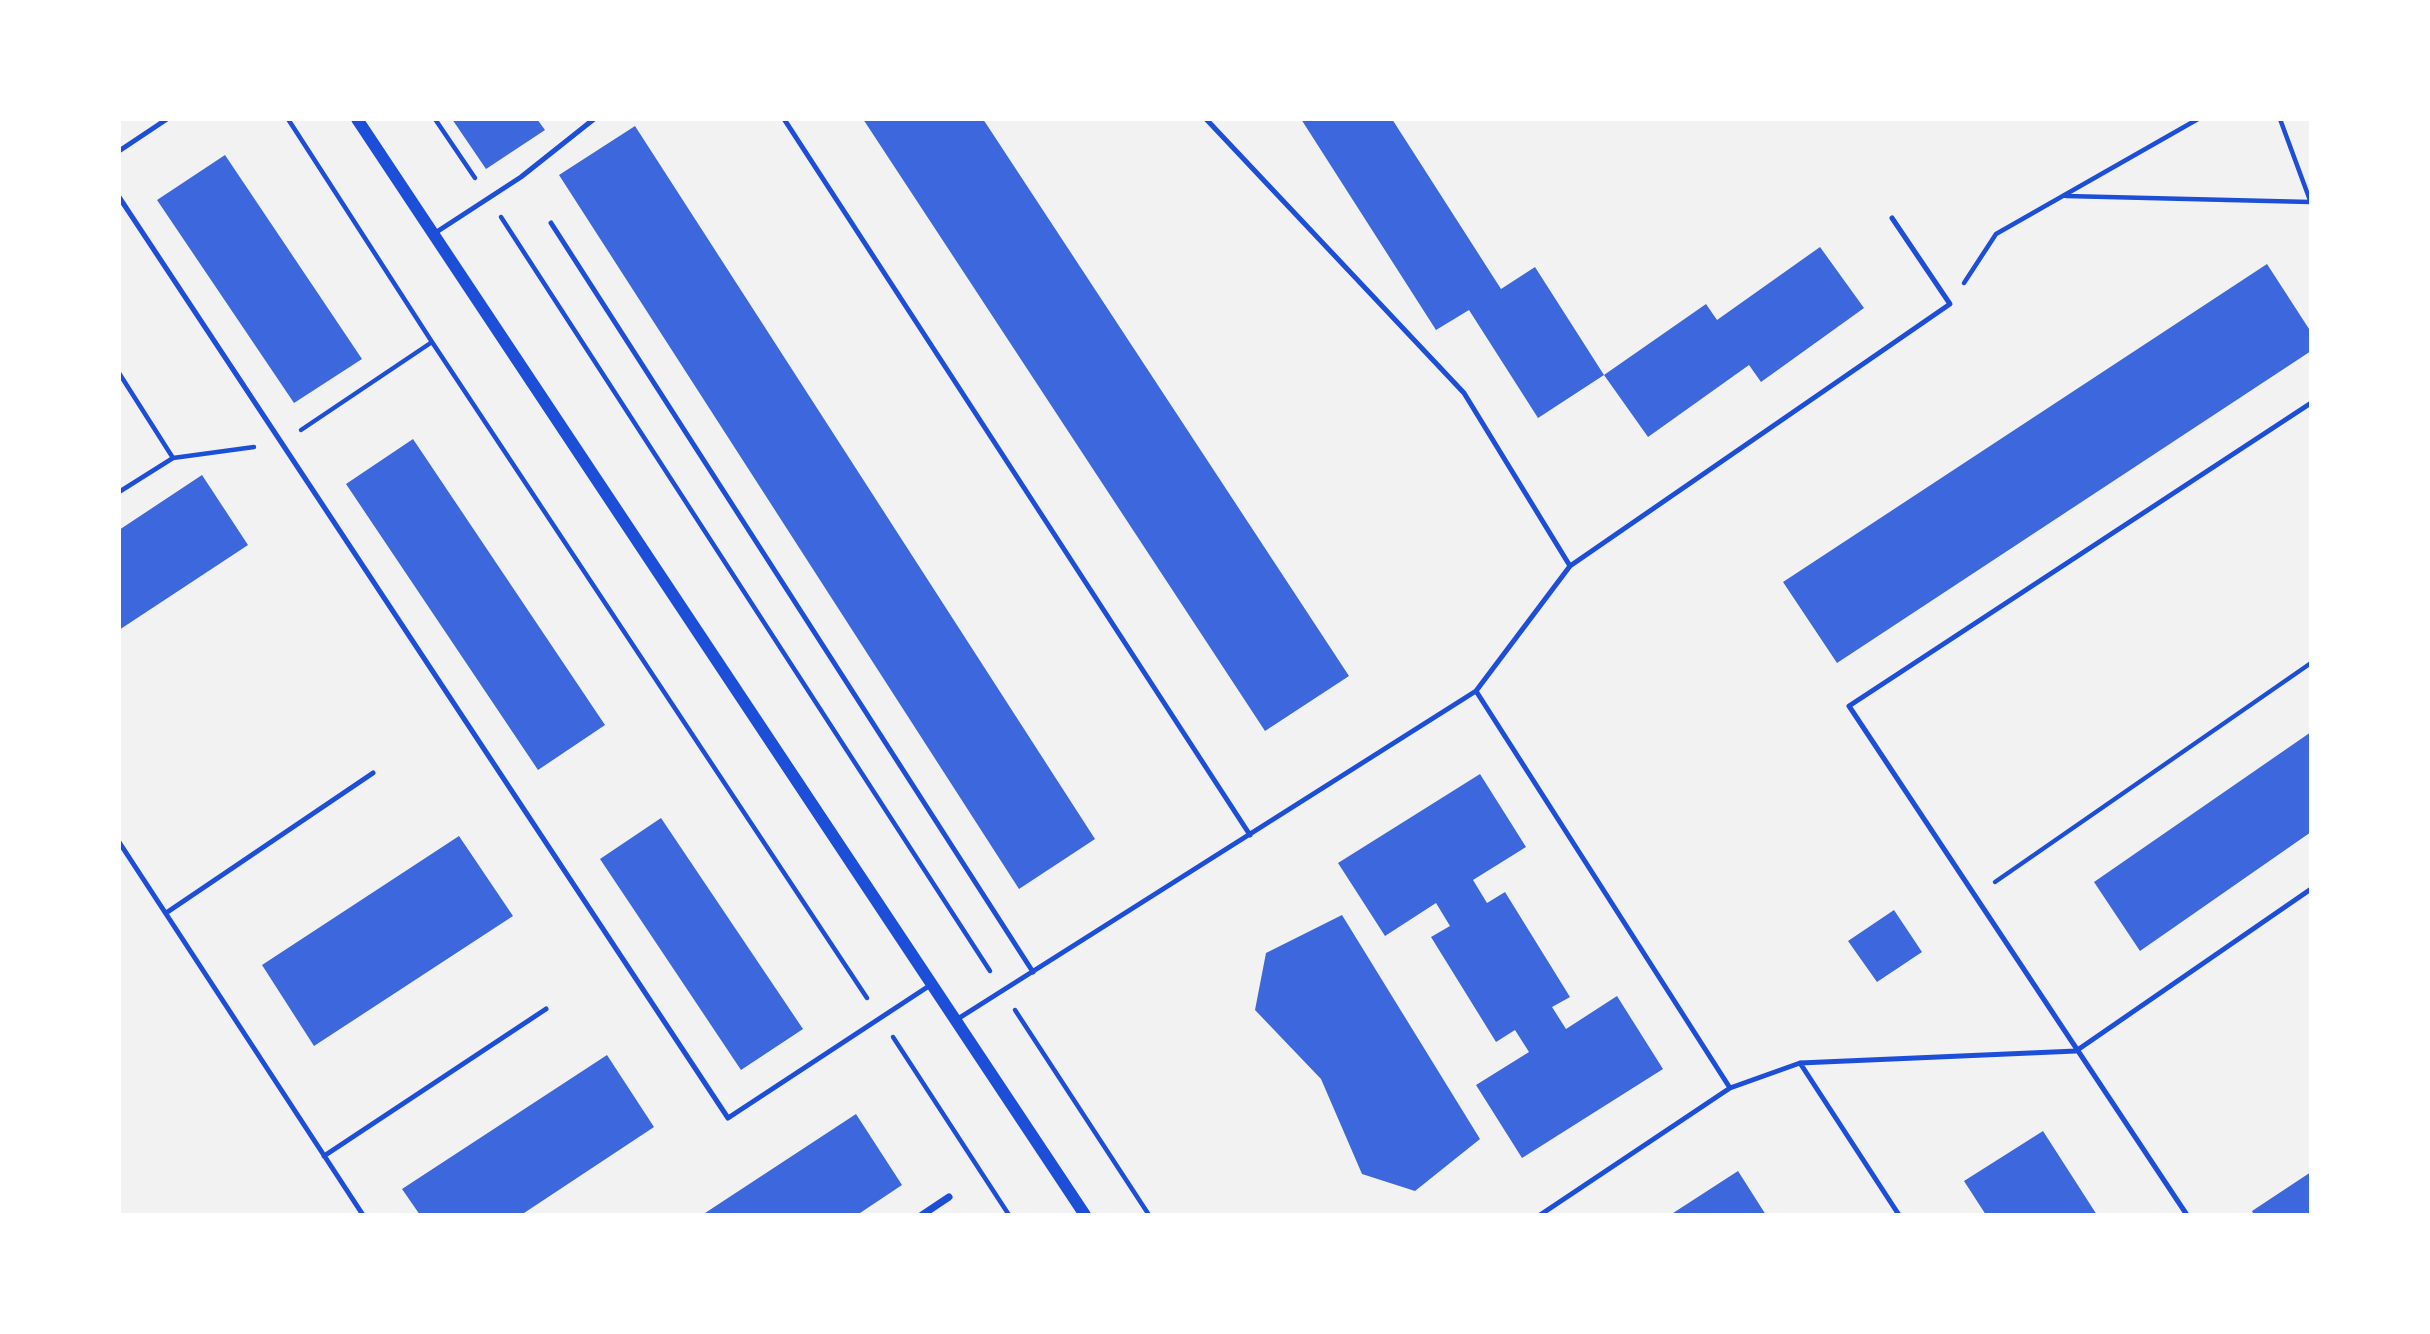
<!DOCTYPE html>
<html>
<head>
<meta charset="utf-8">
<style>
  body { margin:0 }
  #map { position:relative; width:2430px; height:1334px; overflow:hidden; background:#f2f2f2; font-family:"Source Sans 3",sans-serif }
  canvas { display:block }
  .frame { position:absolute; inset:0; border:121px solid #fff; pointer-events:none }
</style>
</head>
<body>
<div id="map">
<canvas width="2430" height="1334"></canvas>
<div class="frame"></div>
</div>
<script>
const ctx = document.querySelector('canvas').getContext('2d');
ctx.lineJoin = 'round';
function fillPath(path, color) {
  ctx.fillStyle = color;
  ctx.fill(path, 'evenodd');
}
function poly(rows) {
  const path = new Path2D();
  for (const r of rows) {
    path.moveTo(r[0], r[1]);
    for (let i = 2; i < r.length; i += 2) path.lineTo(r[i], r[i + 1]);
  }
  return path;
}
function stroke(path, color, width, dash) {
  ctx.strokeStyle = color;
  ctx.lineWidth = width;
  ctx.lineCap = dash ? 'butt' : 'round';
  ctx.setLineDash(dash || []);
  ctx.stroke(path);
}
fillPath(poly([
  [452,119,537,119,545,130,486,169],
  [863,119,983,119,1349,676,1265,731],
  [1301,119,1392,119,1501,289,1535,267,1604,375,1538,418,1469,310,1436,330],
  [635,126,1095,839,1019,889,559,175],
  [225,155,362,359,294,403,157,200],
  [1820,247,1864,308,1761,382,1749,365,1648,437,1604,375,1706,304,1717,320],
  [2267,264,2311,332,2311,351,1837,663,1783,582],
  [413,439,605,725,538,770,346,484],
  [202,475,248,545,119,630,119,530],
  [2311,732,2311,832,2140,951,2094,882],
  [1480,774,1526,847,1473,880,1487,903,1505,892,1570,997,1552,1007,1566,1029,1617,996,1663,1069,1522,1158,1476,1085,1529,1052,1515,1030,1496,1042,1431,937,1450,926,1436,903,1385,936,1338,863],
  [661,818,803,1029,741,1070,600,859],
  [459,836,513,916,314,1046,262,965],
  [1894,910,1922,952,1877,982,1848,941],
  [1342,915,1480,1139,1415,1191,1362,1174,1321,1079,1255,1010,1266,953],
  [607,1055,654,1127,521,1215,420,1215,402,1189],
  [856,1114,902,1185,857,1215,702,1215],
  [2043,1131,2097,1215,1986,1215,1964,1181],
  [1738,1171,1766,1215,1670,1215],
  [2311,1172,2311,1215,2254,1215,2252,1211]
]), '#3d67dc');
stroke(poly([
  [288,119,432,342,867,998],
  [435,119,475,178],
  [2280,119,2311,203],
  [2066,196,2310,202],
  [501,217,990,971],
  [1964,283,1996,234,2198,119],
  [119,373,173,458],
  [301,430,432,342],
  [119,492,173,458,254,447],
  [1995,882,2311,663],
  [1015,1010,1149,1215],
  [893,1037,1009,1215]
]), '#1d4ed8', 4.5);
stroke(poly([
  [784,119,1250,835],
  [1206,119,1464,393,1570,566],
  [119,151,167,119],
  [119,197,728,1118,932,984],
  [551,223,1033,972],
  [435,233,521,177,594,119],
  [1476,691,1730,1088],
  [119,842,363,1215],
  [166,913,373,773],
  [956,1020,1476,691,1570,566,1950,304,1892,218],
  [1800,1063,1899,1215],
  [324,1156,546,1009],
  [1540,1215,1730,1088,1800,1063,2076,1051,2311,889],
  [2187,1215,1849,706,2311,403]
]), '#1d4ed8', 5);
stroke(poly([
  [922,1215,949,1197]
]), '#1d4ed8', 7);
stroke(poly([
  [357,119,1085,1215]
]), '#1d4ed8', 12);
</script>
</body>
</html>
